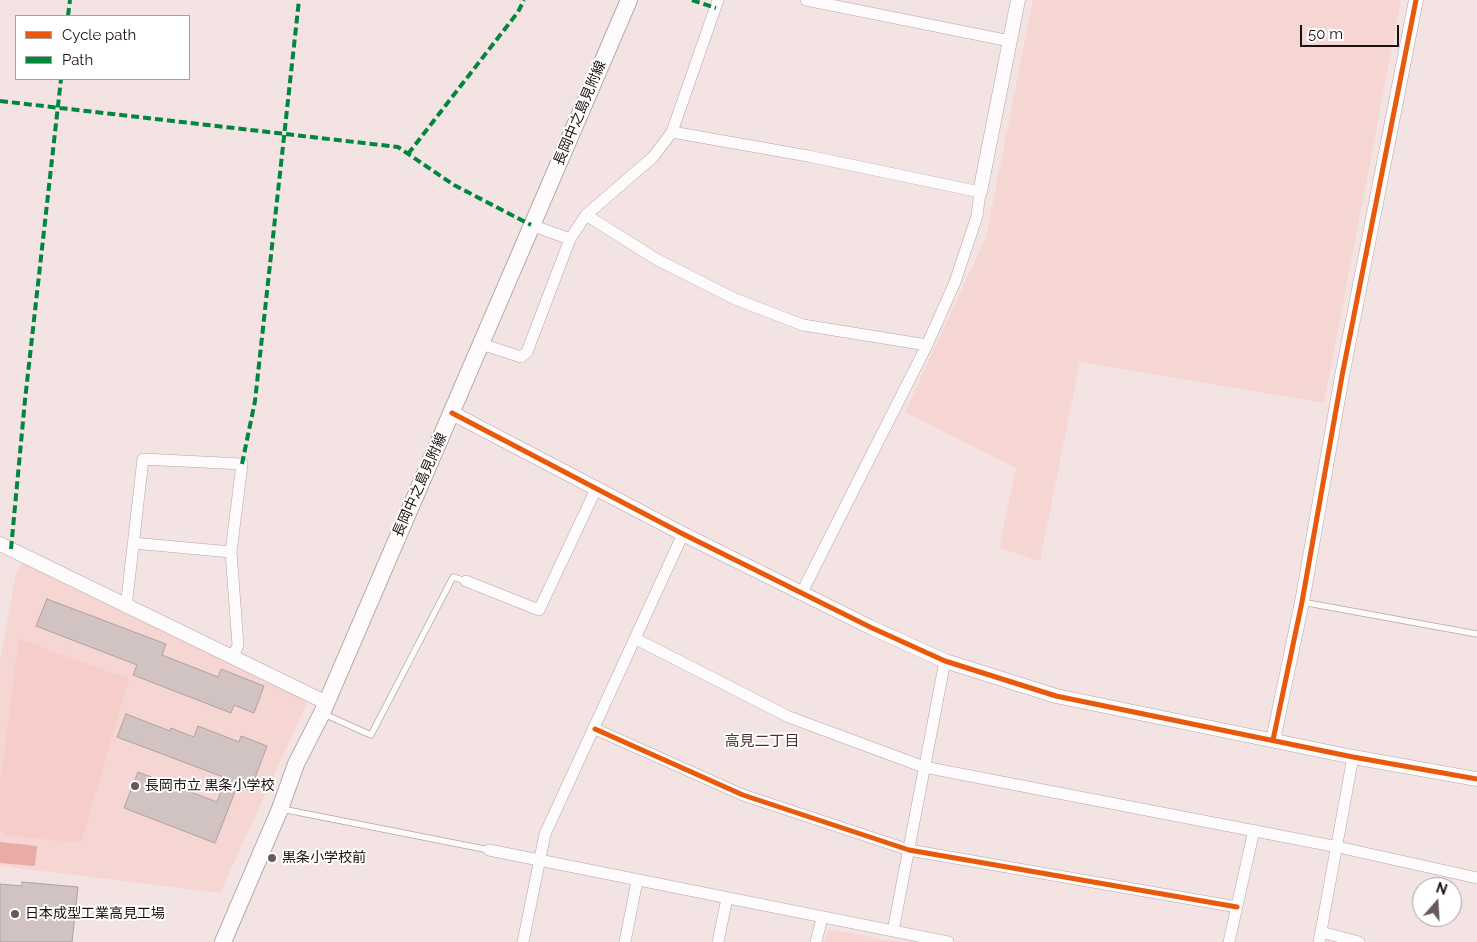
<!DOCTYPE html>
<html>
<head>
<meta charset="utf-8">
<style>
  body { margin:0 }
  #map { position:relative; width:1477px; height:942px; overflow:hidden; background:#f3e3e2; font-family:Raleway,sans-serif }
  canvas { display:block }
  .legend { position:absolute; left:15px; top:15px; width:175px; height:65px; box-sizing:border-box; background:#fff; border:1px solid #a5a09f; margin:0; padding:6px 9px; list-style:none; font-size:15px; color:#1d110f }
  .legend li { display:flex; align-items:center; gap:10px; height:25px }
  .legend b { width:25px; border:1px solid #a5a09f }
  .north { position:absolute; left:1412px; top:877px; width:50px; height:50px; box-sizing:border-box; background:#fff; border:1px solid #a5a09f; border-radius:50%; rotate:19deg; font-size:14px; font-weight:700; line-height:20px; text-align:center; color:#1d110f }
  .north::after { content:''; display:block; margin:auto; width:18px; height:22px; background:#685a59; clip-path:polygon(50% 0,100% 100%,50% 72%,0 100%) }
  .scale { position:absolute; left:1300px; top:25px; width:99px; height:22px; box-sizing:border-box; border:2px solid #1d110f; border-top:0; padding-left:6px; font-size:15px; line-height:18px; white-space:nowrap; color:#1d110f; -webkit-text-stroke:4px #fff; paint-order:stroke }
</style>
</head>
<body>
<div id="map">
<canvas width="1477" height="942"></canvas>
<ul class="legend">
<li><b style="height:6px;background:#e8590c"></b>Cycle path</li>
<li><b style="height:6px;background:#00873e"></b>Path</li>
</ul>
<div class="north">N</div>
<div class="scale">50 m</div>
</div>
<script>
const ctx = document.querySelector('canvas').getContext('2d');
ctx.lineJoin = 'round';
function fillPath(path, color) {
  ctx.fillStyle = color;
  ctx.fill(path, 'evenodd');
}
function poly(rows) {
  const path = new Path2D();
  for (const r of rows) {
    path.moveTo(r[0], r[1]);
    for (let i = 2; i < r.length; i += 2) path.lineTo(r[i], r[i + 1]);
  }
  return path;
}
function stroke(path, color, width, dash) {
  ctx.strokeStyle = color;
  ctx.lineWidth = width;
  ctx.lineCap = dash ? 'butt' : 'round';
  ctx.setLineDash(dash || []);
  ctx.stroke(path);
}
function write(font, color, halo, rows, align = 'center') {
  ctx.font = font + ' Raleway,"Noto Sans JP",sans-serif';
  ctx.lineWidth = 4;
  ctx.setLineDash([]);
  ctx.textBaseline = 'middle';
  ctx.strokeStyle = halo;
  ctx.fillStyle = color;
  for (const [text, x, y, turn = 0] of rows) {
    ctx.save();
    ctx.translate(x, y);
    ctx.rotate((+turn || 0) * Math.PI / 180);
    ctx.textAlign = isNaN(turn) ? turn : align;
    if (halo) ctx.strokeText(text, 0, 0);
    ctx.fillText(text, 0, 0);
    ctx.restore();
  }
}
fillPath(poly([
  [1033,0,1401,0,1324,403,1080,362,1040,561,999,548,1016,468,905,412,986,237],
  [23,562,304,698,306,705,220,893,0,866,0,661,16,573],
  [828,929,897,942,825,942]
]), '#f6d6d3');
fillPath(poly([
  [19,639,129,679,81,843,4,835,0,830,0,784]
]), '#f6cdc9');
fillPath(poly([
  [0,842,37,846,35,866,0,863]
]), '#e8aba5');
const building = poly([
  [47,599,166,644,162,655,218,677,221,669,264,686,254,713,234,705,231,713,133,675,137,665,36,626,47,599],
  [126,714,170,731,171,728,194,737,198,726,239,742,241,736,267,746,250,791,238,786,236,789,215,843,124,808,138,772,217,802,226,778,117,737,126,714],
  [22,882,78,887,72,942,0,942,0,884,22,886,22,882]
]);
fillPath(building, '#d0c3c1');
stroke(building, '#aea1a0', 1);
const service = poly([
  [1302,602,1477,634],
  [324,714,371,735,453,577,466,581],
  [282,809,489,850]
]);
const minor = poly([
  [806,0,1010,41],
  [672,132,808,156,980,192,977,216,955,282,927,345,802,592],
  [586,215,656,259,735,299,803,325,927,345],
  [531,225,570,239],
  [481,344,521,357,527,352,570,239,586,215,653,157,672,132,718,0],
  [133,543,231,552],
  [466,581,539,610,597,487],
  [126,607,143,459,242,464,231,552,238,645,233,657],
  [636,639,789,717,924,767,1338,847,1477,878],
  [595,729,743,795,909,850,1237,907],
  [489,850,948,942],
  [893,931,945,661],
  [1321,932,1359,942],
  [523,942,545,834,683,534],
  [625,942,637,881],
  [718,942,727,898],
  [816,942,822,918],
  [1229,942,1254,830],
  [1319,942,1353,757]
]);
const tertiary = poly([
  [980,192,1018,0],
  [452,413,683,534,870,627,945,661,1056,696,1353,757,1477,779],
  [0,544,325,702],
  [1273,740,1302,602,1342,376,1416,0]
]);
const secondary = poly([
  [223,942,280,809,296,764,322,713,629,0]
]);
stroke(service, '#b4a6a6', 7);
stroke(minor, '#b4a6a6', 12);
stroke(tertiary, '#b4a6a6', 15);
stroke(secondary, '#b4a6a6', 18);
stroke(service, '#fdfbfb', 5.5);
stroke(minor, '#fdfbfb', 11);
stroke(tertiary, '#fdfbfb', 14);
stroke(secondary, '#fdfbfb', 16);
stroke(poly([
  [692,0,716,8],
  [68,16,70,0],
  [0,101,398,147,454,185,531,225],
  [408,154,518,12,524,0],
  [242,464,255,401,299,0],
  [11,549,25,400,61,79]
]), '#00873e', 4, [8, 4]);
stroke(poly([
  [452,413,683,534,870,627,945,661,1056,696,1353,757,1477,779],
  [595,729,743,795,909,850,1237,907],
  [1273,740,1302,602,1342,376,1416,0]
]), '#e8590c', 5);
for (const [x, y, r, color] of [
  [135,786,5,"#685a59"],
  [272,858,5,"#685a59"],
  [15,914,5,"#685a59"]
]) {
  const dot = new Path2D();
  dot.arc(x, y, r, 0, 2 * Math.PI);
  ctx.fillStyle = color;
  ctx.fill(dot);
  stroke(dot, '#fff', 2);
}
write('14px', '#1d110f', '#fff', [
  ["長岡中之島見附線",580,113,-67],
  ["長岡中之島見附線",420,485,-66]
]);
write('14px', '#1d110f', '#fff', [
  ["長岡市立 黒条小学校",145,786],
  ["黒条小学校前",282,858],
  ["日本成型工業高見工場",25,914]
], 'left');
write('15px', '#4f3330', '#fff', [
  ["高見二丁目",762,741]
]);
</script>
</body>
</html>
